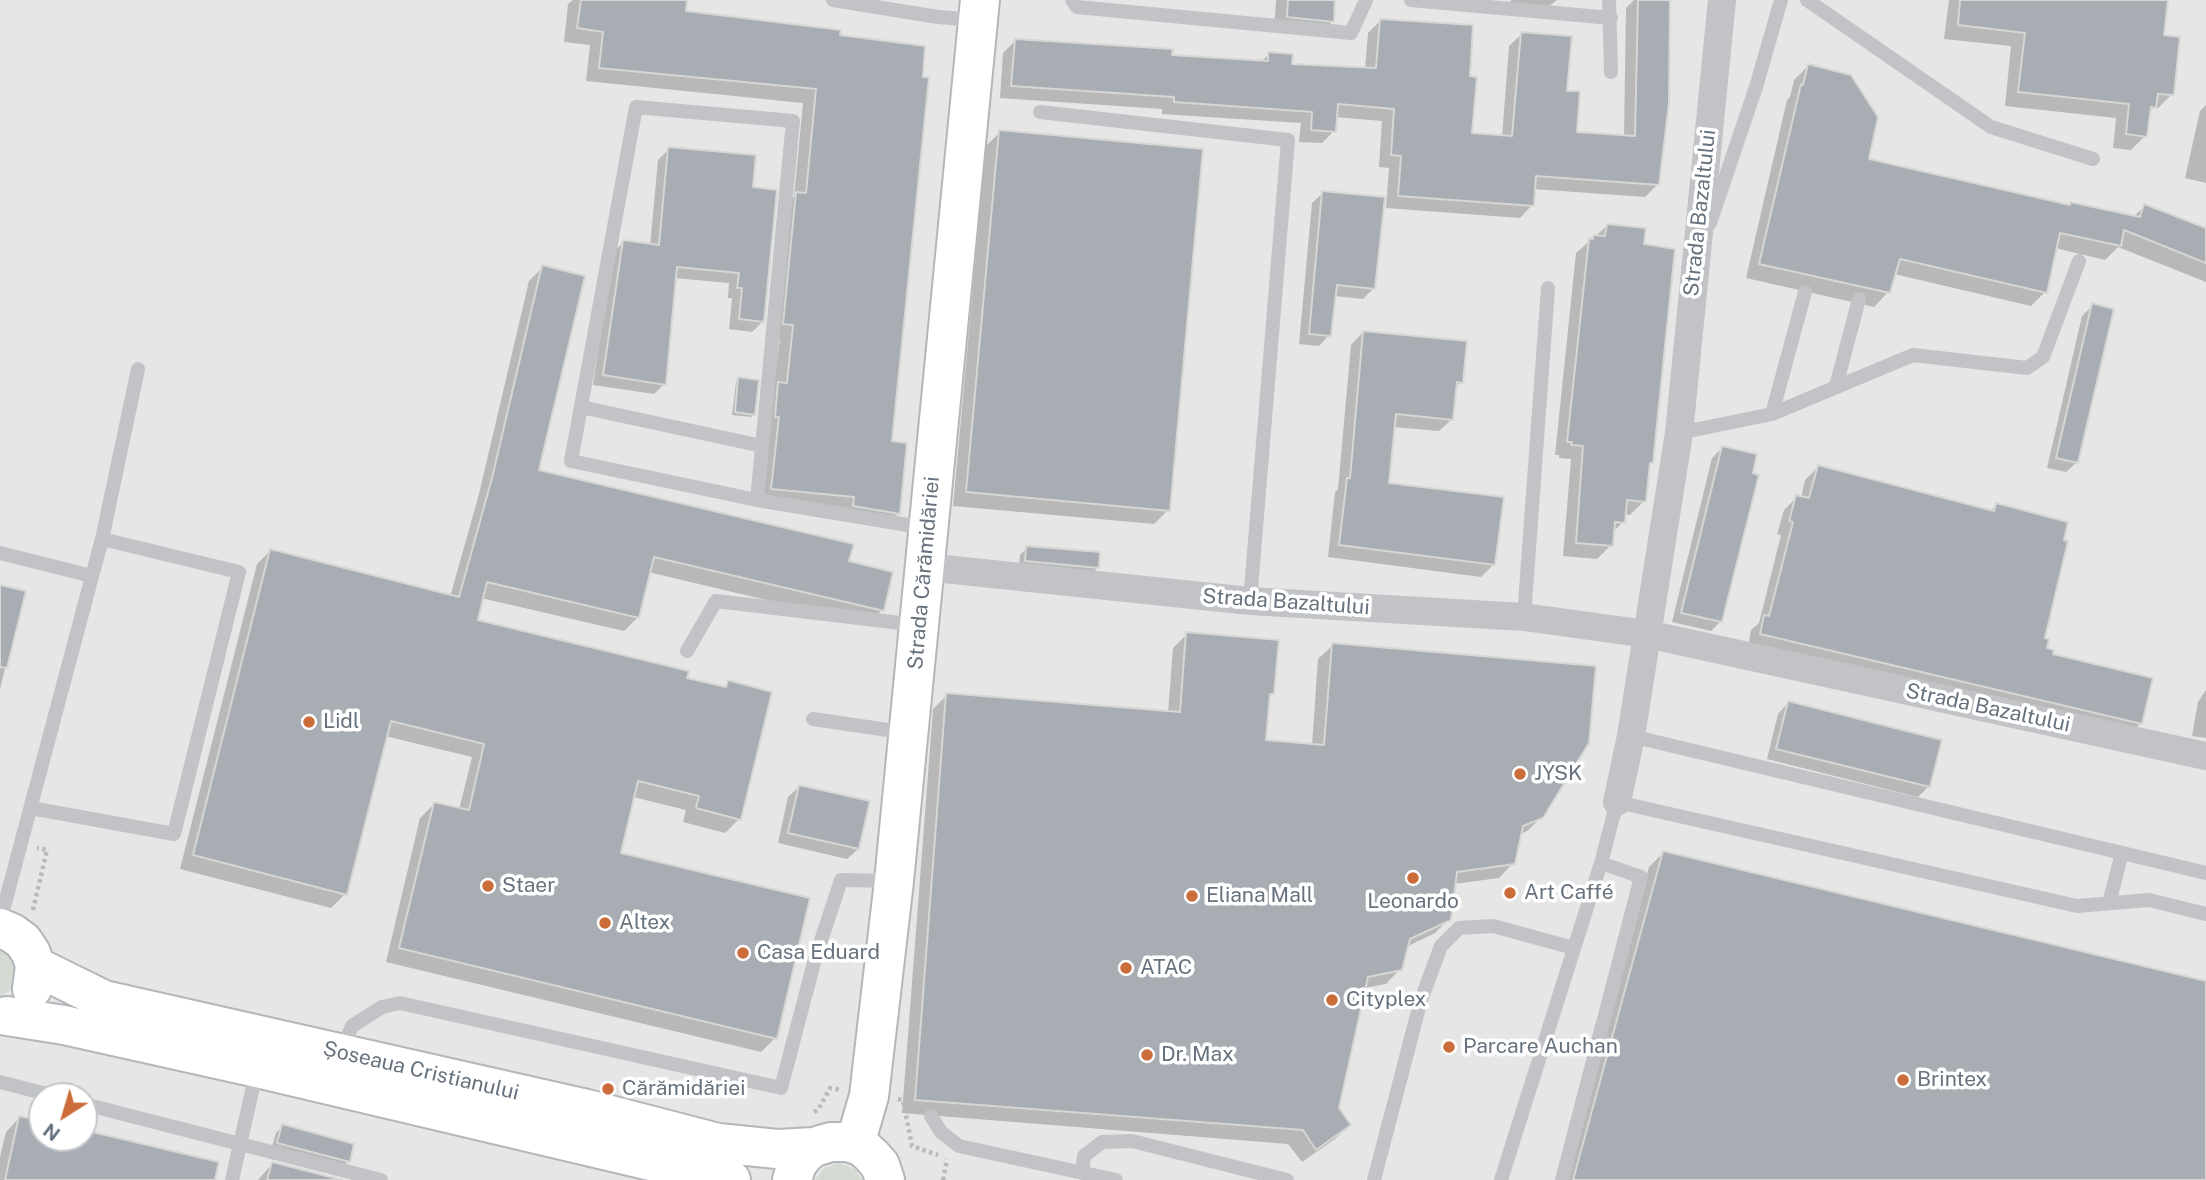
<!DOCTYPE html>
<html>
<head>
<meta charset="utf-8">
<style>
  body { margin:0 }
  #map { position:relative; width:2206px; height:1180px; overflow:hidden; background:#f4f5f2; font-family:"Public Sans",sans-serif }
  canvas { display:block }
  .north { position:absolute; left:28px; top:1082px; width:70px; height:70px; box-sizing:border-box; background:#fff; border:2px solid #c2c7cc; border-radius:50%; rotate:217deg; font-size:19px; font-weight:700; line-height:28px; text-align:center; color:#67727f }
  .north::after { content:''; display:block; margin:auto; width:24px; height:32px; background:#cc6c3a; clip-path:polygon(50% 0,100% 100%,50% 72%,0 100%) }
</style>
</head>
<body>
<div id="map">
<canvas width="2206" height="1180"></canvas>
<div class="north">N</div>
</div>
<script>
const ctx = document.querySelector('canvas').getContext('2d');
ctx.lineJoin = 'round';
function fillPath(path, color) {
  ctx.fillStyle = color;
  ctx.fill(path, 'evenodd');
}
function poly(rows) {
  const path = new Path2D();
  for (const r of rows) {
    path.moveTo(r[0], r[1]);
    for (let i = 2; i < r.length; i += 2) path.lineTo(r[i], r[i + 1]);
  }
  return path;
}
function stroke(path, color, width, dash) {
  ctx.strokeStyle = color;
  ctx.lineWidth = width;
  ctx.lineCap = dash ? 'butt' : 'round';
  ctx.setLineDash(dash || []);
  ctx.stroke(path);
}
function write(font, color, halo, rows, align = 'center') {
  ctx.font = font + ' "Public Sans",sans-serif';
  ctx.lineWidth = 7;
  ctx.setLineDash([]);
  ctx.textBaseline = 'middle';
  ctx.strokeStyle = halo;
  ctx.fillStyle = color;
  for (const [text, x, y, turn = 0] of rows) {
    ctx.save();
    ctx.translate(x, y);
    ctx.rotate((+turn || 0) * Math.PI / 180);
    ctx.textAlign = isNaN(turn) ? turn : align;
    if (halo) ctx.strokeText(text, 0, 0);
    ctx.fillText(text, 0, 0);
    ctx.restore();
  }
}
fillPath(poly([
  [0,0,2206,0,2206,1180,0,1180],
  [42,1096,84,1096,84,1138,42,1138]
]), '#e5e6e5');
fillPath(poly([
  [0,944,17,961,17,981,12,989,0,997],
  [839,1163,855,1169,862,1180,815,1180,824,1168]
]), '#d5dbd3');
fillPath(poly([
  [573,0,663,0,684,12,839,31,898,513,884,527,758,503,780,339,770,338,782,208,794,197,803,103,586,81,590,45,564,42,568,4],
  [1276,0,1334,0,1333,21,1319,34,1274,30],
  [1511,0,1557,0,1536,16,1510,14],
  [1634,0,1668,0,1657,185,1645,197,1533,189,1532,205,1520,218,1386,208,1389,168,1379,167,1382,121,1335,117,1334,131,1322,143,1299,142,1301,123,1162,114,1162,109,1000,98,1003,53,1016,40,1171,56,1260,63,1269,54,1290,66,1365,69,1368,33,1380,21,1468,78,1470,135,1502,137,1509,46,1522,34,1565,92,1575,134,1624,137,1626,8],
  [1949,0,2166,0,2162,37,2172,94,2158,108,2153,108,2148,113,2145,136,2131,150,2113,148,2116,118,2005,106,2011,46,1944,39],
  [1808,66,1867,160,2068,206,2071,204,2133,217,2145,206,2206,230,2206,282,2118,247,2105,260,2055,248,2045,292,2031,306,1894,274,1888,292,1874,307,1746,278,1787,100,1790,97,1794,80],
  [2206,105,2206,183,2185,178,2200,111],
  [1000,132,1168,510,1154,524,953,506,986,146],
  [669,149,751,189,763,321,752,332,729,329,732,298,728,298,729,283,674,278,664,384,654,394,593,385,613,252,624,242,650,246,658,160],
  [1323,193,1374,288,1363,299,1334,296,1329,335,1319,346,1299,344,1312,203],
  [1607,226,1642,245,1651,462,1648,466,1644,501,1630,515,1624,514,1623,522,1612,533,1611,545,1597,559,1563,556,1571,459,1559,458,1559,455,1555,455,1576,253],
  [543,267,537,471,847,563,882,610,868,624,648,572,638,617,624,631,481,598,476,621,685,680,723,688,728,682,739,819,725,833,683,822,686,810,633,797,619,854,775,1038,761,1052,386,962,420,818,434,804,459,810,472,757,385,736,345,894,331,908,180,869,257,564,271,550,450,597,479,494,529,281],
  [2093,305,2077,462,2066,472,2047,468,2082,316],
  [1363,332,1461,382,1455,388,1452,419,1439,431,1393,427,1387,485,1494,564,1481,577,1328,557,1335,492,1338,489,1351,345],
  [739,379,754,414,751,417,732,415,736,382],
  [1722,448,1721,621,1711,631,1672,622,1712,458],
  [1818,467,1990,511,1997,505,2045,650,2141,723,2128,736,1748,647,1751,630,1759,623,1781,535,1777,534,1784,510,1797,497,1801,498,1805,480],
  [1027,548,1097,568,1091,575,1019,567,1020,555],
  [0,587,24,593,0,689],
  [1187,634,1273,694,1268,698,1264,742,1312,745,1318,659,1333,645,1542,817,1527,831,1521,834,1513,863,1499,878,1454,884,1449,919,1435,933,1406,947,1400,969,1386,984,1364,988,1338,1108,1349,1125,1335,1139,1302,1162,1288,1144,902,1113,933,709,947,695,1168,713,1173,648],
  [2206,690,2206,738,2192,736,2198,702],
  [1788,703,1929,786,1918,797,1767,759,1778,714],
  [799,787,858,849,847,859,778,843,788,797],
  [1663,853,2206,983,2206,1180,1563,1180,1649,867],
  [20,1117,42,1123,42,1138,84,1138,84,1132,213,1180,0,1180,0,1157,6,1132],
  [283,1126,348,1161,341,1168,271,1150,276,1133],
  [272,1164,335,1180,258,1180]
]), '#0003');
const building = poly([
  [581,0,687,0,686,11,841,30,840,35,925,46,923,77,929,77,892,441,907,443,900,514,853,506,854,497,771,489,779,417,775,417,778,382,787,383,793,325,783,324,796,192,806,193,816,89,599,68,603,32,577,28,581,0],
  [1288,0,1335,0,1334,22,1287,17,1288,0],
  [1638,0,1670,0,1669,103,1659,185,1536,176,1534,206,1398,196,1401,156,1391,155,1394,109,1338,104,1336,132,1311,130,1312,112,1174,102,1174,97,1011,86,1015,39,1173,49,1172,55,1268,61,1268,52,1293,54,1292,64,1376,68,1380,19,1473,25,1470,76,1477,77,1472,133,1512,136,1521,32,1572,36,1567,91,1580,91,1577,132,1635,136,1638,0],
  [1960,0,2168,0,2164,35,2180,37,2174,95,2158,94,2156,108,2151,107,2147,137,2126,134,2129,104,2018,92,2025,33,1958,25,1960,0],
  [1808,64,1851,75,1878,117,1869,159,2070,205,2070,202,2140,217,2144,204,2206,228,2206,263,2124,230,2121,246,2060,233,2047,293,1900,259,1890,293,1759,264,1801,84,1803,85,1808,64],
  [999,130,1203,149,1170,511,966,492,999,130],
  [668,147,756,155,753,187,777,190,764,322,739,319,742,288,737,288,739,273,677,267,666,385,603,375,623,240,659,245,668,147],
  [1322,191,1385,197,1375,289,1337,285,1331,336,1309,334,1322,191],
  [1607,224,1646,228,1644,244,1675,249,1653,463,1650,463,1646,502,1627,500,1625,523,1615,522,1613,546,1576,543,1583,446,1571,445,1572,442,1567,442,1589,238,1593,239,1593,235,1605,236,1607,224],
  [542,265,585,276,539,470,854,544,849,561,893,572,884,611,654,557,639,618,487,582,478,620,689,671,687,678,726,687,728,680,772,692,741,820,696,808,699,796,638,781,621,853,810,898,777,1039,399,948,434,802,469,810,484,744,391,721,347,895,193,855,270,549,459,597,492,478,542,265],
  [2092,303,2114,309,2078,463,2056,458,2092,303],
  [1363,331,1467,341,1463,383,1457,382,1453,420,1396,414,1389,483,1504,497,1495,565,1339,545,1347,478,1350,478,1363,331],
  [738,377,759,380,755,415,735,412,738,377],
  [1722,446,1757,454,1753,473,1759,475,1722,622,1681,613,1722,446],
  [1818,465,1994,511,1996,503,2068,522,2064,540,2068,541,2045,638,2049,639,2047,648,2054,650,2053,654,2153,678,2142,724,1760,634,1764,615,1769,616,1793,522,1789,521,1796,495,1809,498,1818,465],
  [1026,546,1100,552,1099,568,1025,561,1026,546],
  [0,585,26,591,7,668,0,667,0,585],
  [1186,632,1279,640,1274,694,1270,694,1266,740,1324,745,1332,643,1596,666,1589,743,1543,818,1523,826,1515,864,1457,872,1451,920,1410,939,1402,970,1368,977,1339,1108,1351,1125,1316,1150,1303,1130,915,1100,946,693,1180,712,1186,632],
  [1788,701,1942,740,1930,787,1776,749,1788,701],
  [799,785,870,801,859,849,788,833,799,785],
  [1663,851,2206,981,2206,1180,1573,1180,1663,851],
  [19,1116,42,1121,42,1138,84,1138,84,1130,219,1162,215,1180,5,1180,19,1116],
  [282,1124,354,1144,350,1162,277,1143,282,1124],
  [272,1162,342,1180,267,1180,272,1162]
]);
fillPath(building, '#a7adb3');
stroke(building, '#d6d6d4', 2);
const secondary = poly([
  [0,928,12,933,23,941,31,953,35,966,32,989],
  [35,966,104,1000,587,1109,718,1143,777,1149,814,1147],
  [7,1016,64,1025,257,1068,731,1180],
  [855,1144,869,1096,894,881,980,0],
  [792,1180,797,1164,805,1154,814,1147,831,1142,847,1142,861,1146,871,1155,880,1165,885,1180]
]);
stroke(secondary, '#b3b7bb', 42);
stroke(poly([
  [33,910,47,850,37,848],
  [898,1099,903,1100,912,1146,938,1155],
  [814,1112,818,1110,830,1088,841,1090],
  [943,1180,947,1159]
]), '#b8babc', 4.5, [3.5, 3.5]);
stroke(poly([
  [833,0,938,17,976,20],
  [1072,0,1077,7,1351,33,1366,0],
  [1411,0,1611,18],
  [1609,0,1611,72],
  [1807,0,1991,127,2093,159],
  [1040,112,1288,140,1250,601],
  [1710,223,1756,87,1781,0],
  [1836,386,1859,299],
  [581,407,762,446],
  [1772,414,1805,292],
  [1679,433,1772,414,1913,355,2027,368,2043,357,2079,261],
  [757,500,793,121,636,107,571,461,757,500,926,528],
  [0,553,92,576],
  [1524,617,1548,288],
  [687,651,716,601,917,625],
  [813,719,908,733],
  [1631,736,2206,873],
  [31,808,174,834,239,572,102,539],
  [2109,903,2122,853],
  [0,922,102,539,138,369],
  [341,1052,352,1026,382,1007,400,1003,781,1088,815,959,841,880,891,881],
  [0,1082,55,1096],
  [84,1104,381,1180],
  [931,1116,941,1132,959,1146,1116,1180],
  [1082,1173,1084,1156,1102,1142,1132,1141,1287,1180],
  [232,1180,257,1069],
  [1374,1180,1421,1000,1441,946,1459,928,1493,926,1574,948],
  [1501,1180,1601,863,1617,802,2077,906,2149,900,2206,914],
  [1562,1180,1641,877,1601,863]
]), '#c1c3c6', 14);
stroke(poly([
  [925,567,1250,601,1524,617,1647,634,2206,756],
  [1617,802,1631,736,1679,433,1722,0]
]), '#c1c3c6', 28);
stroke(secondary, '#fff', 38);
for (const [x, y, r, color] of [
  [309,722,7,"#cc6c3a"],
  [1520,774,7,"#cc6c3a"],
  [1413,878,7,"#cc6c3a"],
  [488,886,7,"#cc6c3a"],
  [1510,893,7,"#cc6c3a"],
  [1192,896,7,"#cc6c3a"],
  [605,923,7,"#cc6c3a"],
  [743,953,7,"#cc6c3a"],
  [1126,968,7,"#cc6c3a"],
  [1332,1000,7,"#cc6c3a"],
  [1449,1047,7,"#cc6c3a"],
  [1147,1055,7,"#cc6c3a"],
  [1903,1080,7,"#cc6c3a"],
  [608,1089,7,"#cc6c3a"]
]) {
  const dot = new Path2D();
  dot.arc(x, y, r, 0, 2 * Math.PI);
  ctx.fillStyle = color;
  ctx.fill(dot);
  stroke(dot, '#fff', 2.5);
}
write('21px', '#67727f', '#fff', [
  ["Strada Bazaltului",1700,213,-84],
  ["Strada Cărămidăriei",924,573,-85],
  ["Strada Bazaltului",1286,602,4],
  ["Strada Bazaltului",1988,708,12],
  ["Șoseaua Cristianului",421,1071,13]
]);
write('21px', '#67727f', '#fff', [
  ["Lidl",323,722],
  ["JYSK",1534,774],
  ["Staer",502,886],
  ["Art Caffé",1524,893],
  ["Eliana Mall",1206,896],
  ["Leonardo",1413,902,"center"],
  ["Altex",619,923],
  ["Casa Eduard",757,953],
  ["ATAC",1140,968],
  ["Cityplex",1346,1000],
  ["Parcare Auchan",1463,1047],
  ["Dr. Max",1161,1055],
  ["Brintex",1917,1080],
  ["Cărămidăriei",622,1089]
], 'left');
</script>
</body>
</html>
